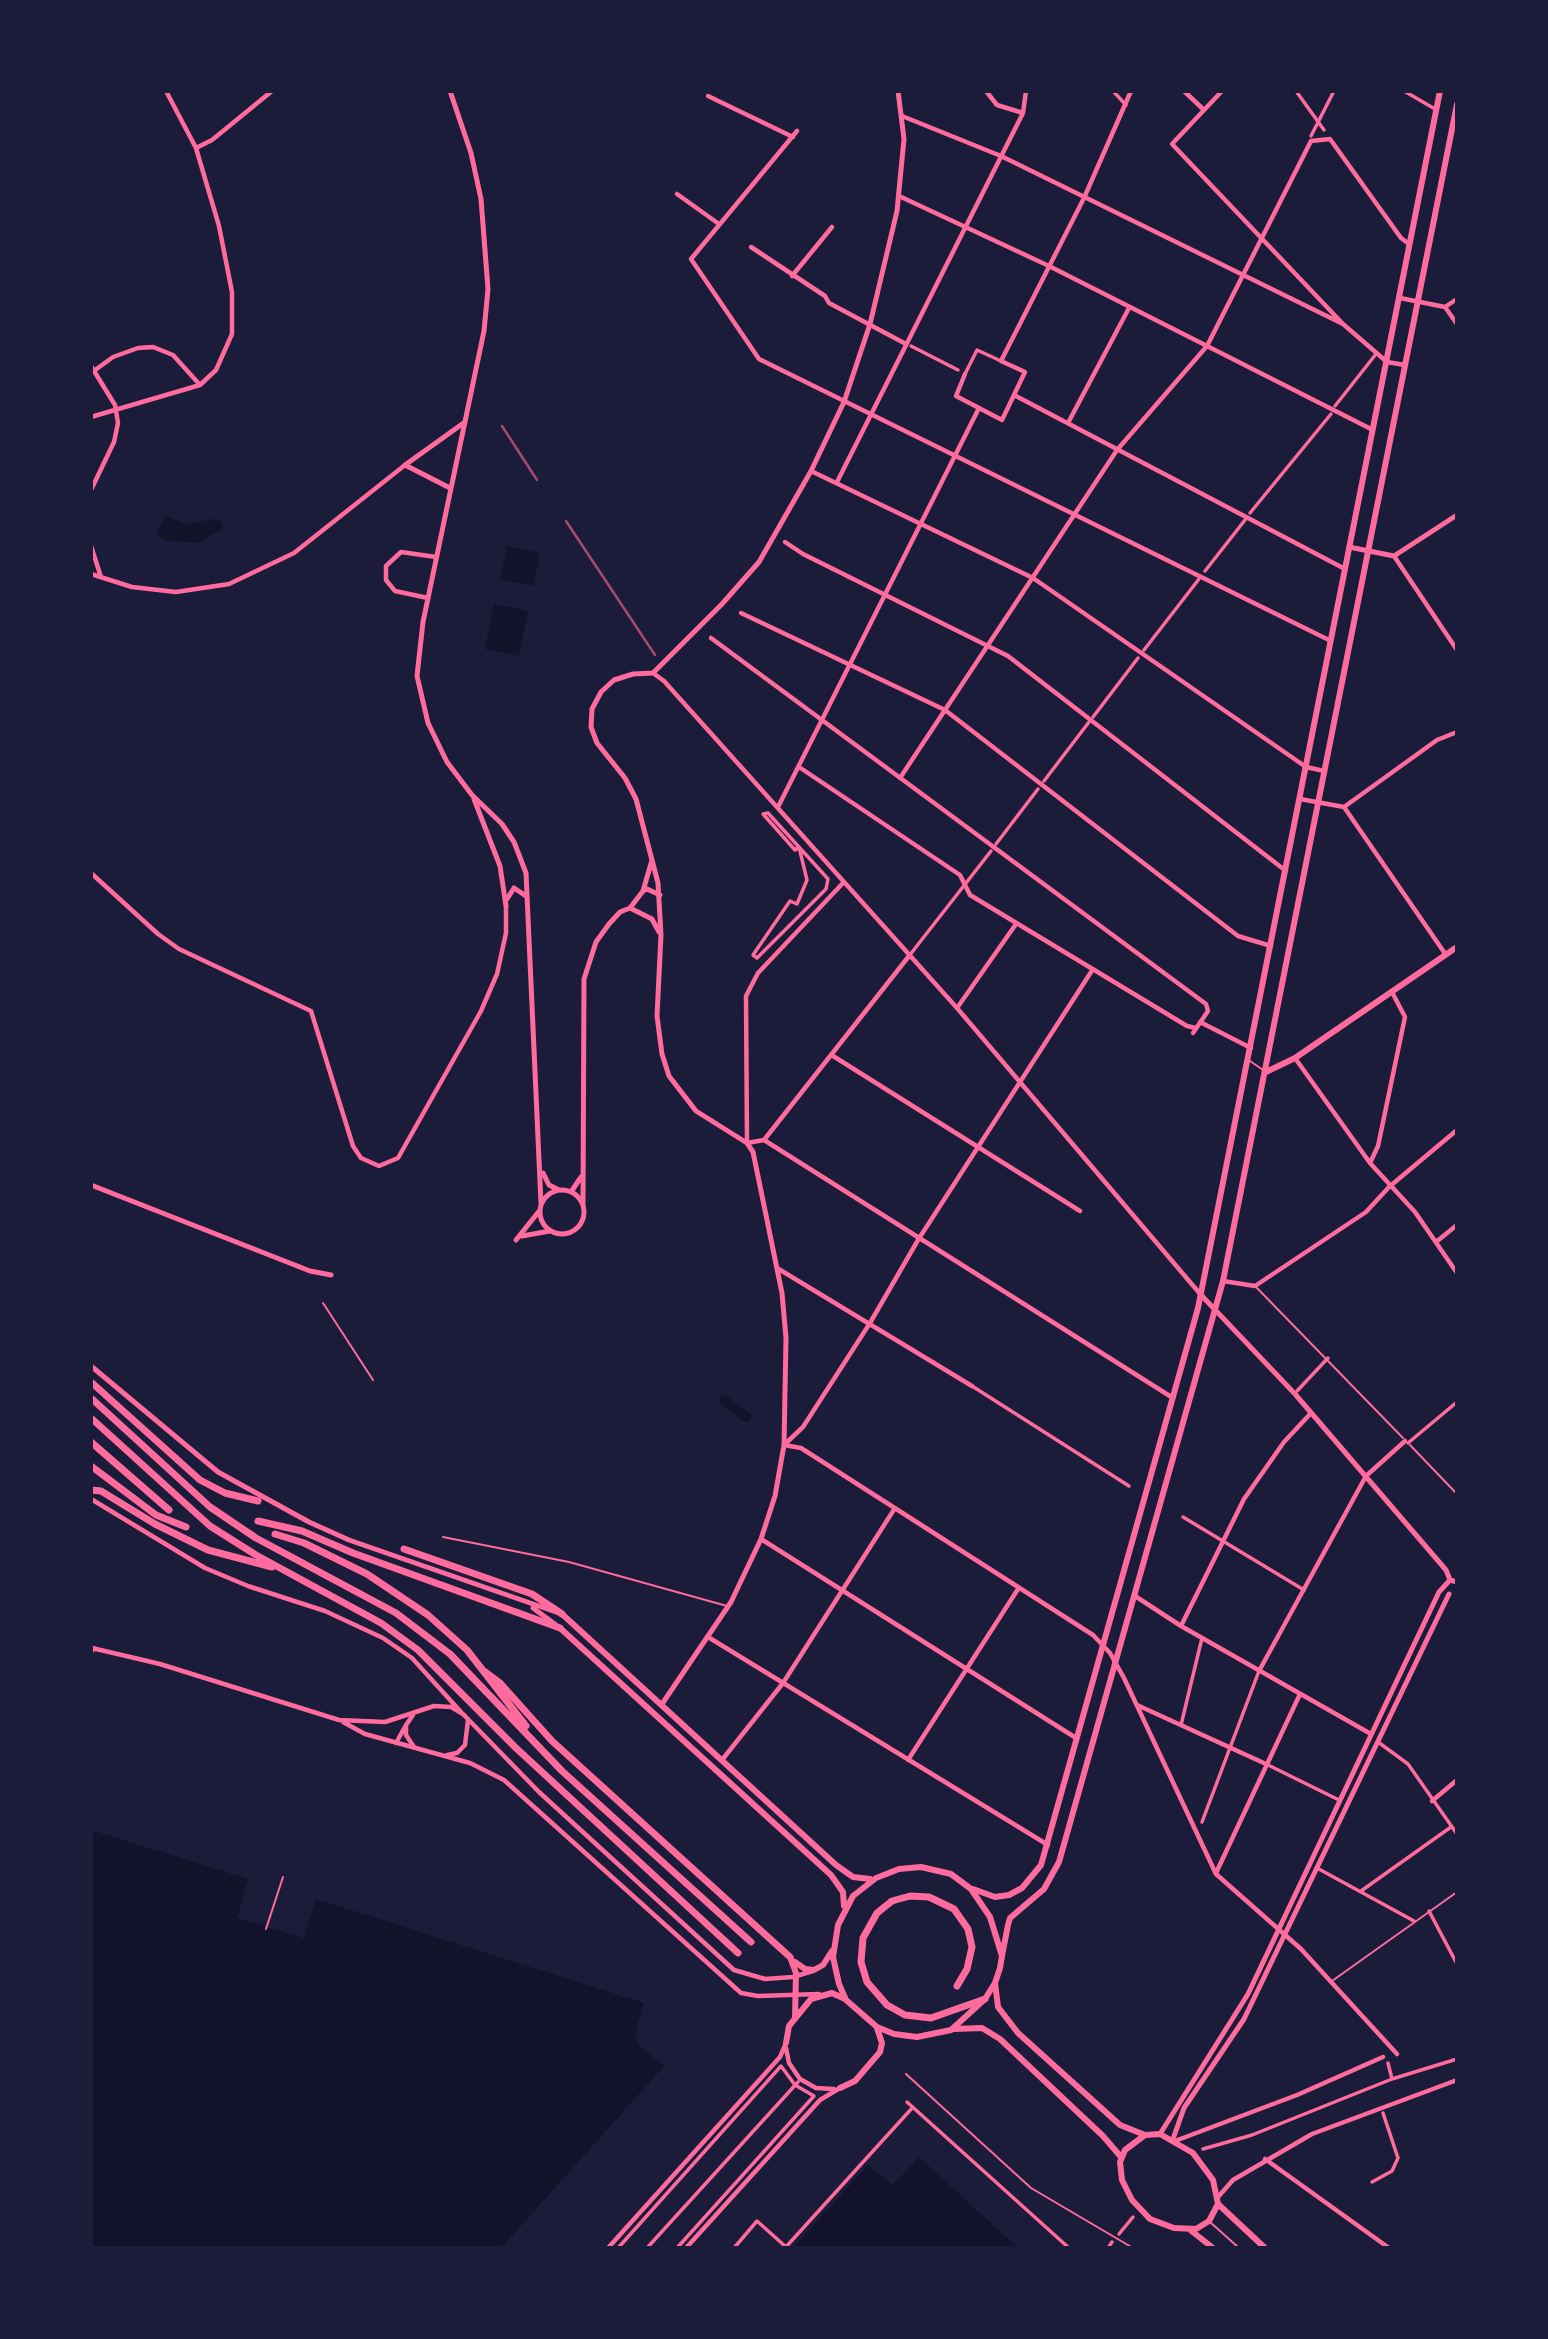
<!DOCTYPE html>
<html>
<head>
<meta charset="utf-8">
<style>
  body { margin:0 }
  #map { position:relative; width:1548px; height:2339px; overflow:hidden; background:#1b1b3a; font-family:Arial,sans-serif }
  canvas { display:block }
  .frame { position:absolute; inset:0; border:93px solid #1b1b3a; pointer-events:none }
</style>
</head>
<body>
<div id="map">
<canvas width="1548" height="2339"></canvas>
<div class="frame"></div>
</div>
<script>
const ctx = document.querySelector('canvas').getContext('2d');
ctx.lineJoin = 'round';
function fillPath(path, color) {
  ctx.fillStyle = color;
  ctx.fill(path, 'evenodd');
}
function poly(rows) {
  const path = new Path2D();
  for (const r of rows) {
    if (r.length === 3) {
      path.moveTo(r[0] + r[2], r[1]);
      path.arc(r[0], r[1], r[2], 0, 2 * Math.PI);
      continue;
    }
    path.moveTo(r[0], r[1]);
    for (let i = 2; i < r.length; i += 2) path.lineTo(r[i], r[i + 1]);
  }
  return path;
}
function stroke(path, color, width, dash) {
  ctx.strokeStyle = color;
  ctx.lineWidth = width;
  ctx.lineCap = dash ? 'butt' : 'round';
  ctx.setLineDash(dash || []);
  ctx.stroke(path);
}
fillPath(poly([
  [166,516,185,524,215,519,222,523,223,529,197,543,166,540,159,537,157,530],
  [507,546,540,553,533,586,500,579],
  [494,604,528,611,519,656,485,649],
  [91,1830,248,1879,237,1918,304,1938,316,1899,644,2003,635,2034,639,2045,664,2066,501,2248,91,2248],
  [919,2157,1018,2248,793,2248,868,2165,893,2185]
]), '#12122b');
stroke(poly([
  [725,1401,746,1417]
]), '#12122b', 10);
stroke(poly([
  [1250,1061,1263,1070],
  [1256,1287,1403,1438],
  [323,1303,373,1380],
  [1410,1445,1457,1494],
  [443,1537,569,1562,727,1606],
  [266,1929,283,1877],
  [1332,1981,1457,1892],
  [906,2074,1031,2188,1133,2248],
  [1210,2222,1239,2248]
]), '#ff6b9d', 2);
stroke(poly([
  [1113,91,1126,105],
  [1296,91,1324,130],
  [1404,91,1435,109],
  [1311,136,1334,91],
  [911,346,958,370],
  [965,374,977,350,1001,361],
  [1335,406,1376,354],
  [1250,513,1331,414],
  [1205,571,1245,520],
  [1144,650,1199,579],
  [1093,717,1138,658],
  [1044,781,1089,722],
  [768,813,828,879,826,889,757,958,753,955,790,901,797,904,807,880,799,847,795,850,763,814,768,813],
  [996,844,1038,789],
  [909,956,991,851],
  [972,1386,1129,1486],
  [1297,1391,1328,1358],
  [1408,1443,1457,1402],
  [1183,1517,1304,1590],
  [1181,1725,1202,1638],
  [1378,1742,1408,1764,1457,1834],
  [1266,1764,1339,1800],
  [1202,1822,1259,1671],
  [1317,1868,1414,1921],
  [1361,1891,1451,1827],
  [1429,1911,1457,1964],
  [1388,2063,1392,2079],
  [907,2102,1069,2248],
  [1203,2149,1252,2135,1392,2079,1457,2059],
  [1372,2182,1392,2171,1398,2158,1383,2113],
  [1119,2234,1133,2217],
  [618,2248,781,2066,795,2085,814,2096,677,2248],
  [647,2248,798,2082],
  [734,2248,757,2221,786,2247],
  [785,2248,913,2107],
  [1108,2248,1112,2242]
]), '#ff6b9d', 3.5);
stroke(poly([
  [986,91,997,105,1023,113],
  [1184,91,1204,110],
  [1222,91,1172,144,1343,324,1387,362,1405,365],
  [708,96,793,137],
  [902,116,1001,156,1343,324],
  [797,131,691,259,759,359,1331,641],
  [196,148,212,140,272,91],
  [677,194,719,224],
  [899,196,1049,266,1373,430],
  [751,247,825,296,829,303,906,344],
  [792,276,832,227],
  [1400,298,1445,307,1457,299],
  [1445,307,1457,324],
  [91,366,115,405,118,423,114,442,91,490],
  [91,373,113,357,138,348,153,347,173,355,200,385],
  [965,374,956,396,1002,420,1025,372,1001,361,1084,198,1131,91],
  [1014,395,1345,569],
  [91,417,200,385,216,370,232,334,232,292,219,226,196,148,166,91],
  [1068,423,1129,308],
  [811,471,1033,578,1306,767,1324,771],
  [837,482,1023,113,1026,91],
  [785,542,803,554,1008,656,1286,871],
  [91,546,101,577],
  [1394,556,1457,650],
  [91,574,132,587,176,592,229,584,294,553,405,465],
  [428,598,395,591,386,580,386,566,401,552,436,557],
  [741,613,945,710,1238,936,1271,946],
  [711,638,1206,1004,1208,1011,1193,1033],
  [653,673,664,681,957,1008,1201,1295],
  [799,767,960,875,970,895,1187,1026,1196,1028],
  [900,778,1117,450,1207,346,1311,141,1330,139,1401,238,1409,244],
  [1300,799,1344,807,1437,740,1457,732],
  [778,807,979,408],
  [1344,807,1446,955],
  [91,873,158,934,179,949,311,1011,353,1146,361,1158,379,1166,398,1158,481,1011,497,974,506,933,506,906],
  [957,1008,1016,924],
  [1200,1022,1251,1048],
  [833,1056,1080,1211],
  [1295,1058,1370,1163,1415,1212,1457,1273],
  [764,1140,1173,1398],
  [764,1140,747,1143,746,996,758,973,843,883],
  [764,1140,909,956],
  [1370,1163,1378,1146,1405,1017,1392,992],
  [1436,1242,1457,1225],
  [777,1268,972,1386],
  [1223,1281,1255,1286,1366,1212,1389,1187,1457,1130],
  [785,1444,803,1427,870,1323,918,1240,1093,969],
  [784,1445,801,1448,1093,1635,1110,1653,1124,1678,1216,1874,1301,1949,1397,2054],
  [91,1499,205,1568,248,1586,325,1611,383,1638,412,1658,461,1712],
  [761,1539,1076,1738],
  [1135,1596,1181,1626,1371,1734],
  [1181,1626,1244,1499,1284,1442,1311,1413],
  [708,1637,1048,1845],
  [92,1648,160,1664,339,1720,385,1722,434,1706,451,1707,463,1714,539,1792,734,1970,765,1979,793,1977,813,1971],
  [1259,1671,1366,1476,1405,1441],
  [1137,1705,1266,1764],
  [413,1715,406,1725,406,1735,414,1747],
  [343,1722,365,1734,470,1763,504,1780,741,1993,758,1996,819,1994],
  [396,1743,406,1725],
  [447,1755,457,1753,465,1745,468,1720],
  [722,1760,783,1683,895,1508],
  [908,1760,1018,1589],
  [1432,1801,1457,1780],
  [1216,1873,1300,1694],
  [786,2048,789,2063,800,2079,816,2088,834,2089],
  [1175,2141,1297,2095,1383,2057],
  [1265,2159,1389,2248],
  [1218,2197,1233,2180,1312,2134,1457,2080],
  [608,2248,780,2057,786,2043],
  [686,2248,820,2100,840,2088]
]), '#ff6b9d', 4.5);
stroke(poly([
  [450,91,471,153,481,199,488,289,484,331,423,622,417,676,428,723,447,762,472,795,502,824,514,842,526,873,541,1204],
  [405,465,465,422],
  [405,465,450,488],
  [1349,547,1394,556,1457,515],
  [474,799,500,866,506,906],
  [643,891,647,889,660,895],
  [507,899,514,888,526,896],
  [630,908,652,919,659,932],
  [543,1173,549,1185,559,1190],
  [91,1185,310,1271,331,1275],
  [562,1212,22],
  [571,1192,581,1177],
  [583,1205,584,979,596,942,609,924,620,912,630,908,643,891,652,860],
  [522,1236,550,1231],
  [516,1240,540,1210],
  [1202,1296,1295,1394,1446,1570,1450,1580,1457,1582],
  [91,1366,218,1472,309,1522,349,1540,556,1612],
  [533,1608,556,1625],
  [91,1651,94,1649],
  [662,1704,731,1602,761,1539,775,1496,784,1445,786,1338,782,1293,753,1152,747,1143,696,1111,669,1076,662,1054,657,1016,661,935,658,883,636,799,625,778,597,743,591,727,592,709,601,692,614,680,633,674,653,673,722,604,759,562,811,471,844,402,870,324,897,211,904,139,898,91],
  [1160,2134,1248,1994,1439,1592,1450,1580],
  [1173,2139,1184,2108,1244,2019,1449,1594]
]), '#ff6b9d', 5);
stroke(poly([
  [1266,1072,1295,1058,1457,947],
  [562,1614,836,1865,853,1877,870,1879],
  [560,1628,831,1875,843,1892,844,1906],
  [973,1889,995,1897,1009,1895,1022,1888,1041,1865,1198,1308,1440,91],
  [1002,1956,990,1917,971,1889,951,1874,921,1867,899,1869,876,1878,853,1896,838,1925,833,1957,839,1984,846,2000,877,2027,894,2034,917,2037,951,2030,985,1999,995,1983,1000,1968,1002,1956,1008,1925,1010,1918,1044,1889,1059,1862,1223,1281,1457,104],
  [790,1957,796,1973,795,2017],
  [795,1962,805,1969,814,1970,823,1965,832,1951],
  [995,1983,998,2007,1018,2033,1120,2125,1145,2135],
  [954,2029,982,2028,1000,2039,1103,2136,1121,2157],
  [786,2043,789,2026,811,1999,832,1993,845,1999],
  [840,2088,855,2081,880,2052,882,2043,877,2028],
  [1160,2134,1193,2153,1213,2180,1218,2204,1209,2221,1196,2229,1174,2228,1150,2219,1132,2200,1122,2180,1120,2162,1125,2150,1145,2135,1160,2134],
  [1218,2204,1265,2248],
  [1189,2229,1213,2248]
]), '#ff6b9d', 6);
stroke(poly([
  [91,1382,200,1480,225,1493,258,1501],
  [91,1398,210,1507,256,1538,396,1613,450,1654,562,1771,751,1942],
  [91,1418,210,1526,256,1555,381,1623,418,1650,516,1748,738,1953],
  [91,1442,169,1510],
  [91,1466,156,1515,186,1527],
  [91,1490,101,1491,155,1524,208,1550,272,1567],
  [258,1521,302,1531,353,1553,560,1628],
  [275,1534,304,1543,367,1574,428,1615,467,1650,526,1726],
  [404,1549,532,1594,562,1614],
  [484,1671,500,1683,552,1741,790,1957],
  [957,1986,967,1969,972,1947,968,1929,954,1909,929,1897,910,1896,892,1901,877,1913,863,1938,861,1962,867,1982,887,2005,905,2015,931,2018,985,1999]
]), '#ff6b9d', 7);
stroke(poly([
  [502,426,537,480],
  [566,521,655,655]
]), '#a44b75', 2.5);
</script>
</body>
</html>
